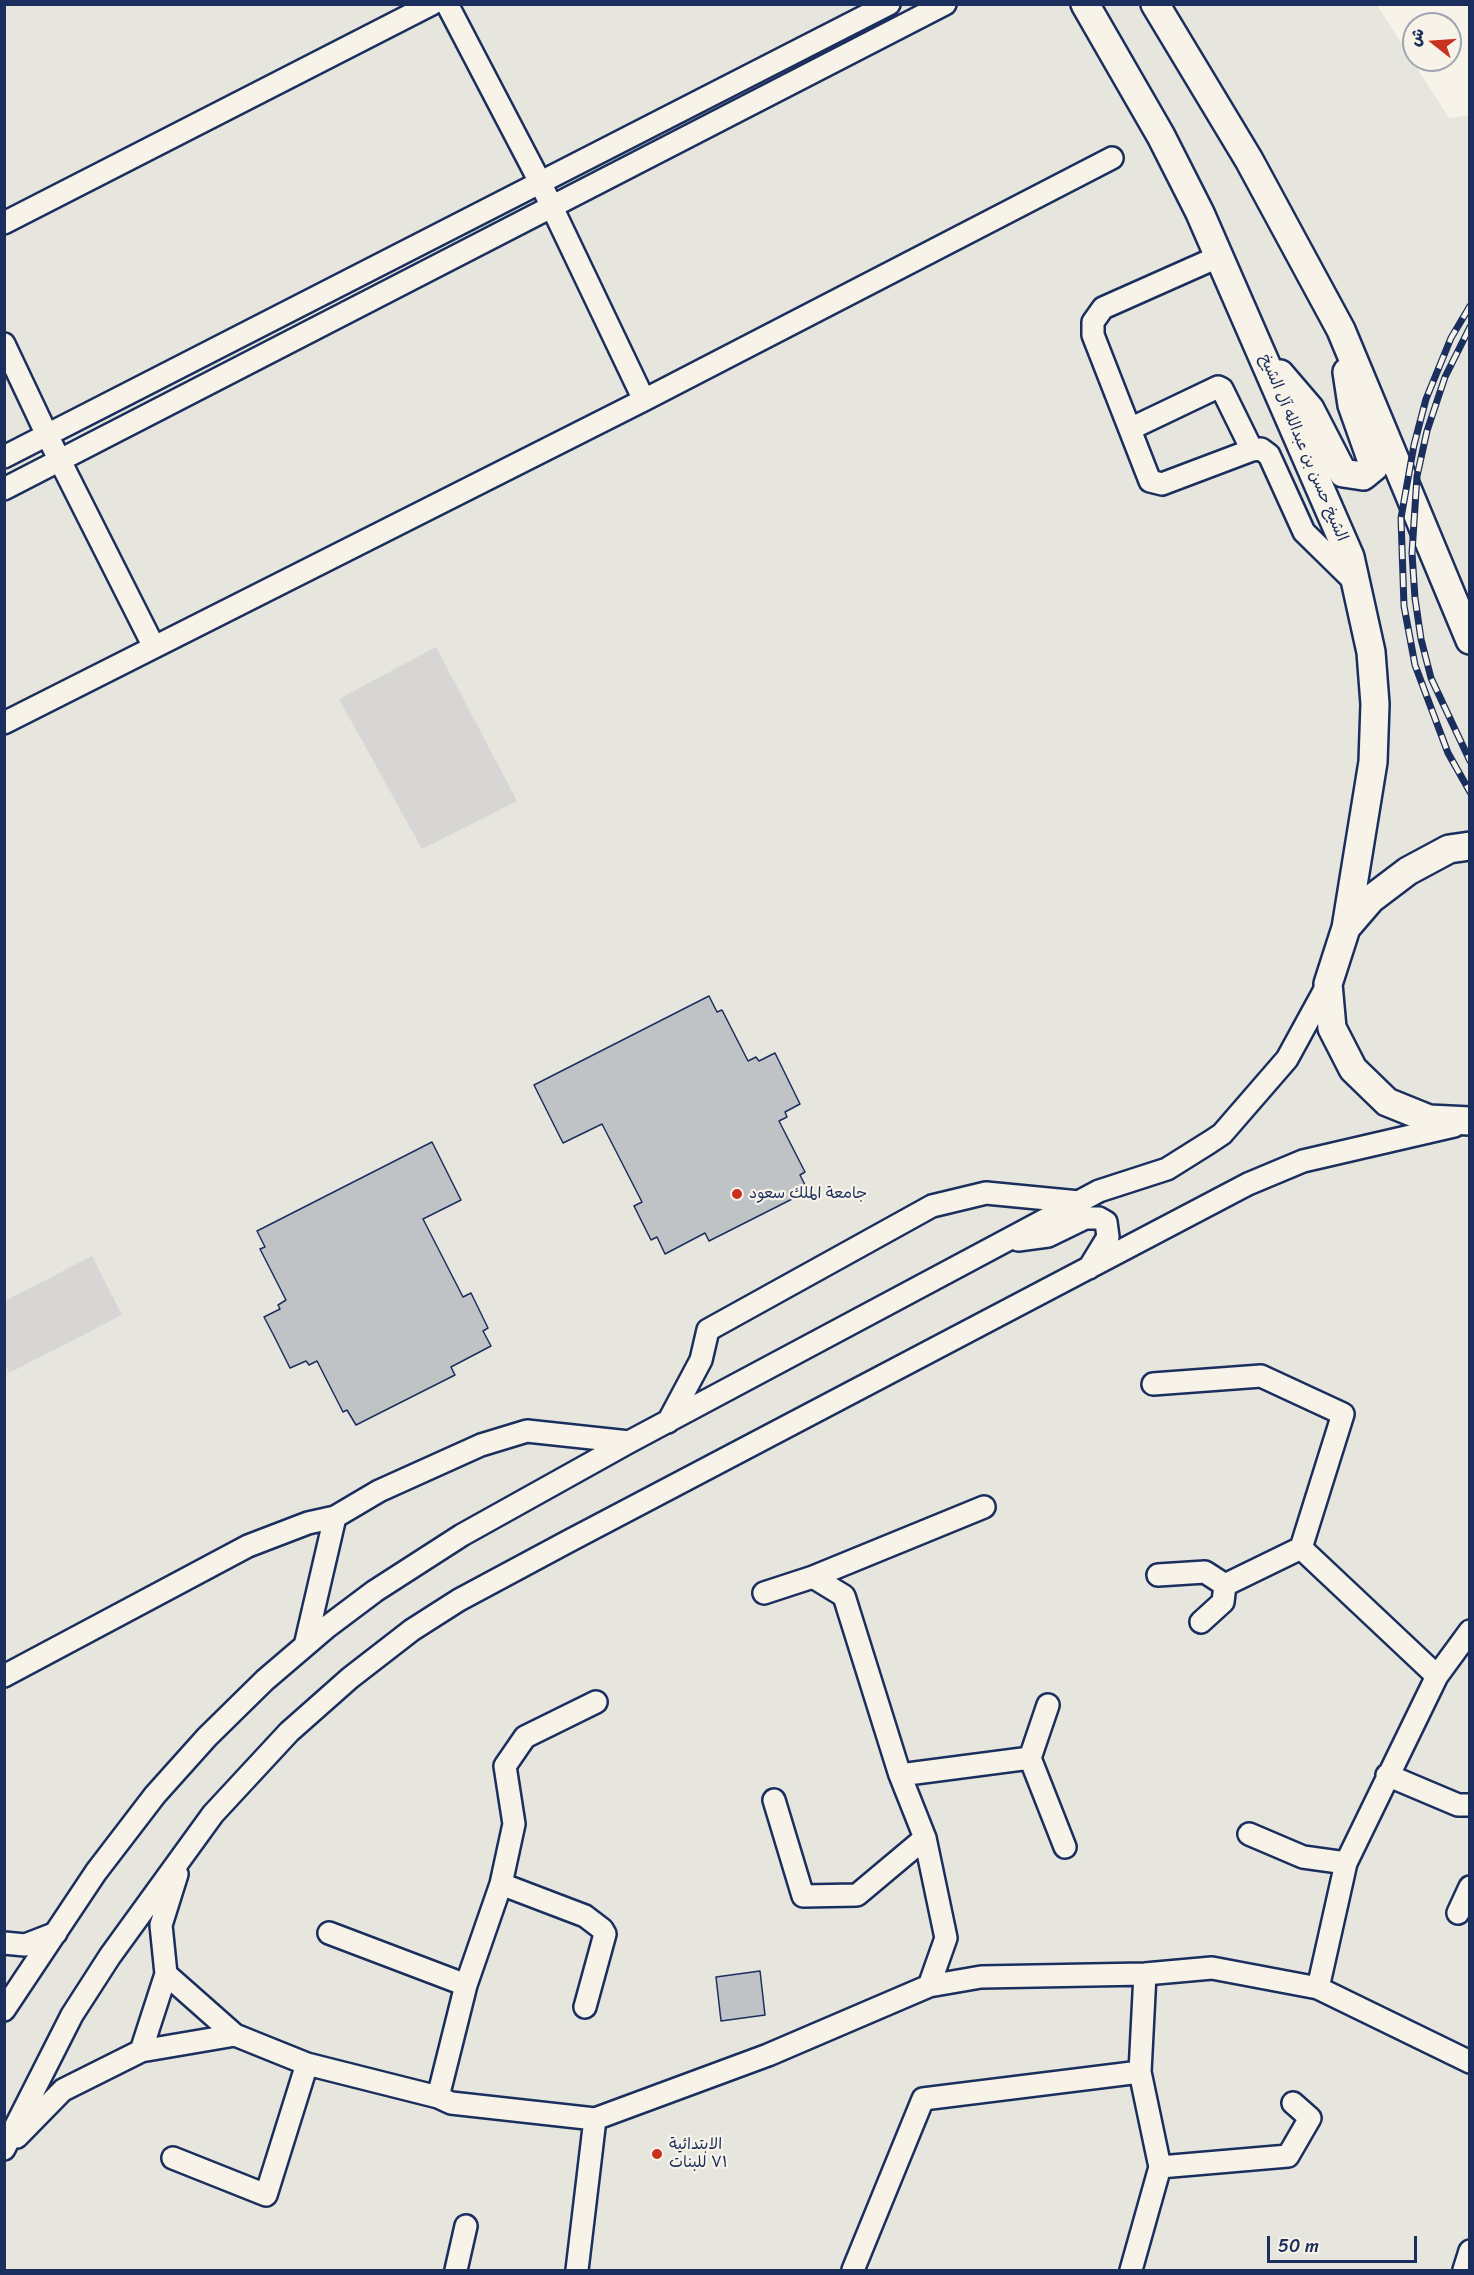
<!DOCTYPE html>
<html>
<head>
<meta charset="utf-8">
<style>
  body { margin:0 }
  #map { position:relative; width:1474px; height:2275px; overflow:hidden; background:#f7f3e8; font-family:Sriracha,"Playpen Sans Arabic",sans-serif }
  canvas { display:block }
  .frame { position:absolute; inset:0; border:6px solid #1b2f5e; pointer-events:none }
  .north { position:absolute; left:1402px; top:12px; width:60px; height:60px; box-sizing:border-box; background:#f7f3e8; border:2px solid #9fa5b1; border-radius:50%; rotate:287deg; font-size:16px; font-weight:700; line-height:24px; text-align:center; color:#1b2f5e }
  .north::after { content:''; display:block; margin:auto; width:21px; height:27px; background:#c8321e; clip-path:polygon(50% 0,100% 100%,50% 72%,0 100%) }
  .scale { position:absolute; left:1267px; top:2236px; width:150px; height:27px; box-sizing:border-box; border:3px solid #1b2f5e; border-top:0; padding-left:8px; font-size:18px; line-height:21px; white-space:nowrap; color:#1b2f5e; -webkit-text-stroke:4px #f7f3e8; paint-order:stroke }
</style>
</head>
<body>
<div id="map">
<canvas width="1474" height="2275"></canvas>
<div class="frame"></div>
<div class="north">ش</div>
<div class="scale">50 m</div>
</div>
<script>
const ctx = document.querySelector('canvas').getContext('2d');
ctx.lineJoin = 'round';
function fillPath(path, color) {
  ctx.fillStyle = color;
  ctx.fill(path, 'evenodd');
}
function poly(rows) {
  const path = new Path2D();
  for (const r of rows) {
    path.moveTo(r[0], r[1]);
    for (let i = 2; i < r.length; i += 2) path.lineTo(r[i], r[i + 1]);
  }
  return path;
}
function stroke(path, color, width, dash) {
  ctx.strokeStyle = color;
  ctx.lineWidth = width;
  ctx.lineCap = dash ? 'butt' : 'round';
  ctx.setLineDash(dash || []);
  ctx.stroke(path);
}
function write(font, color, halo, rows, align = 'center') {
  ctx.font = font + ' Sriracha,"Playpen Sans Arabic",sans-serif';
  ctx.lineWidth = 4.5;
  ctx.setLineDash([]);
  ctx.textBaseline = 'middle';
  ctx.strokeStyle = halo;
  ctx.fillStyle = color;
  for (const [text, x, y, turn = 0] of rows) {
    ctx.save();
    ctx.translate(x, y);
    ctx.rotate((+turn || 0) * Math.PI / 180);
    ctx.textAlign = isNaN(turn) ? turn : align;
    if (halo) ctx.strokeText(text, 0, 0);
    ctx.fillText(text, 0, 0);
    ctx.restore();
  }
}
fillPath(poly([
  [5,5,1377,5,1449,118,1470,115,1469,2270,5,2270]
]), '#e6e5de');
fillPath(poly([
  [436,647,517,801,422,849,339,699],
  [92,1256,122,1315,9,1373,5,1364,5,1301]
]), '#d7d6d4');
const building = poly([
  [709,996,717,1012,722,1010,748,1061,756,1057,759,1061,775,1053,800,1104,785,1112,787,1117,779,1121,805,1172,800,1175,808,1191,709,1241,705,1233,665,1254,657,1237,651,1240,634,1206,642,1202,602,1124,563,1143,534,1085,709,996],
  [432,1142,461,1200,423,1219,463,1297,471,1293,488,1328,483,1331,491,1346,451,1367,455,1375,356,1425,347,1410,343,1412,317,1361,309,1365,306,1361,290,1368,273,1334,264,1317,280,1309,278,1305,286,1300,260,1249,265,1247,257,1231,432,1142],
  [760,1971,765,2015,721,2021,716,1977,760,1971]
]);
fillPath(building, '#c0c3c5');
stroke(building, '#1b2f5e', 1.5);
const minor = poly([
  [447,4,540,182,644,400],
  [4,223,432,4],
  [1220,256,1103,308,1093,322,1093,335,1150,481,1162,484,1252,450,1261,449,1269,455,1304,532,1357,584],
  [4,344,47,435,154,647],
  [1130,429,1218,387,1222,389,1252,450],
  [4,457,889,4],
  [4,489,945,4],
  [4,723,644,400,1112,158],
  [1018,1240,1048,1236,1085,1218,1099,1218,1106,1222,1108,1237,1089,1268],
  [1153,1384,1261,1376,1343,1414,1301,1548,1225,1585],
  [668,1422,701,1360,708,1330,932,1206,986,1193,1079,1202],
  [1301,1548,1437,1676],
  [1158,1575,1205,1572,1225,1585],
  [813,1577,984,1507],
  [764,1593,813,1577,844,1596,900,1775,925,1838,946,1938,929,1986],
  [1201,1622,1223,1602,1225,1585],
  [305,1646,335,1517],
  [4,1676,248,1546,308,1523,335,1517,379,1491,481,1445,527,1431,629,1442],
  [1048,1705,1030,1758,1065,1847],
  [900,1775,1030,1758],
  [1387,1775,1458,1805,1470,1805],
  [774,1800,803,1896,857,1895,925,1838],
  [1249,1834,1303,1857,1346,1863],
  [177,1874,161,1925,166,1974,235,2035,307,2064,438,2097,451,2103,595,2119,768,2055,929,1986,981,1977,1145,1974,1212,1968,1318,1988,1470,2062],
  [501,1884,585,1916,602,1929,605,1934,585,2007],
  [1458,1913,1470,1887],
  [329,1933,466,1985],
  [4,1943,25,1945,56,1933],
  [1318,1988,1346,1863,1437,1676,1470,1631],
  [4,2010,96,1872,155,1795,207,1737,265,1680,327,1627,375,1591,462,1535,629,1442,1099,1191,1167,1169,1210,1142,1222,1134,1287,1059,1328,984],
  [141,2051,166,1974],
  [438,2097,466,1985,501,1884,514,1824,505,1766,525,1737,596,1702],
  [17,2137,63,2090,141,2051,235,2035],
  [4,2149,72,2015,110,1956,213,1814,289,1732,350,1678,412,1630,459,1600,569,1541,1248,1184,1303,1161,1454,1126],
  [173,2158,266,2195,307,2064],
  [1160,2167,1288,2156,1310,2118,1293,2103],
  [456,2270,466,2226],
  [577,2270,595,2119],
  [853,2270,923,2099,1140,2072],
  [1131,2270,1160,2167,1140,2072,1145,1974],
  [1464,2270,1470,2251]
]);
const major = poly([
  [1085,4,1161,136,1200,213,1350,557,1371,652,1375,704,1373,762,1346,928],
  [1155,4,1249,160,1341,330,1470,640],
  [1280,374,1310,409,1343,473,1363,476,1374,467,1352,405,1347,372],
  [1470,846,1449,849,1408,871,1371,899,1346,928,1328,984,1332,1028,1353,1069,1387,1102,1429,1119,1470,1121]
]);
stroke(minor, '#1b2f5e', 26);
stroke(major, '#1b2f5e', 32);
stroke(minor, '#f7f3e8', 21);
stroke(major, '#f7f3e8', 27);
const rail = poly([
  [1470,306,1451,338,1426,399,1414,445,1401,518,1404,606,1415,665,1448,753,1470,792],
  [1470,327,1445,377,1427,431,1417,476,1412,553,1415,598,1421,639,1431,678,1470,761]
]);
stroke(rail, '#1b2f5e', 7);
stroke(rail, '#f7f3e8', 4.5, [14]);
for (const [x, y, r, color] of [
  [737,1194,6,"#c8321e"],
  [657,2154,6,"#c8321e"]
]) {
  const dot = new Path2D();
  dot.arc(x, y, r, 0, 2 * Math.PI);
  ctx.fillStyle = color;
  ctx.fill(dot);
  stroke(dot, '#f7f3e8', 2);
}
write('16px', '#1b2f5e', '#f7f3e8', [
  ["الشيخ حسن بن عبدالله آل الشيخ",1303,448,67]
]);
write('16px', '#1b2f5e', '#f7f3e8', [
  ["جامعة الملك سعود",749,1194],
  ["الابتدائية",669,2145],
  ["٧١ للبنات",669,2163]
], 'left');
</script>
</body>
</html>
